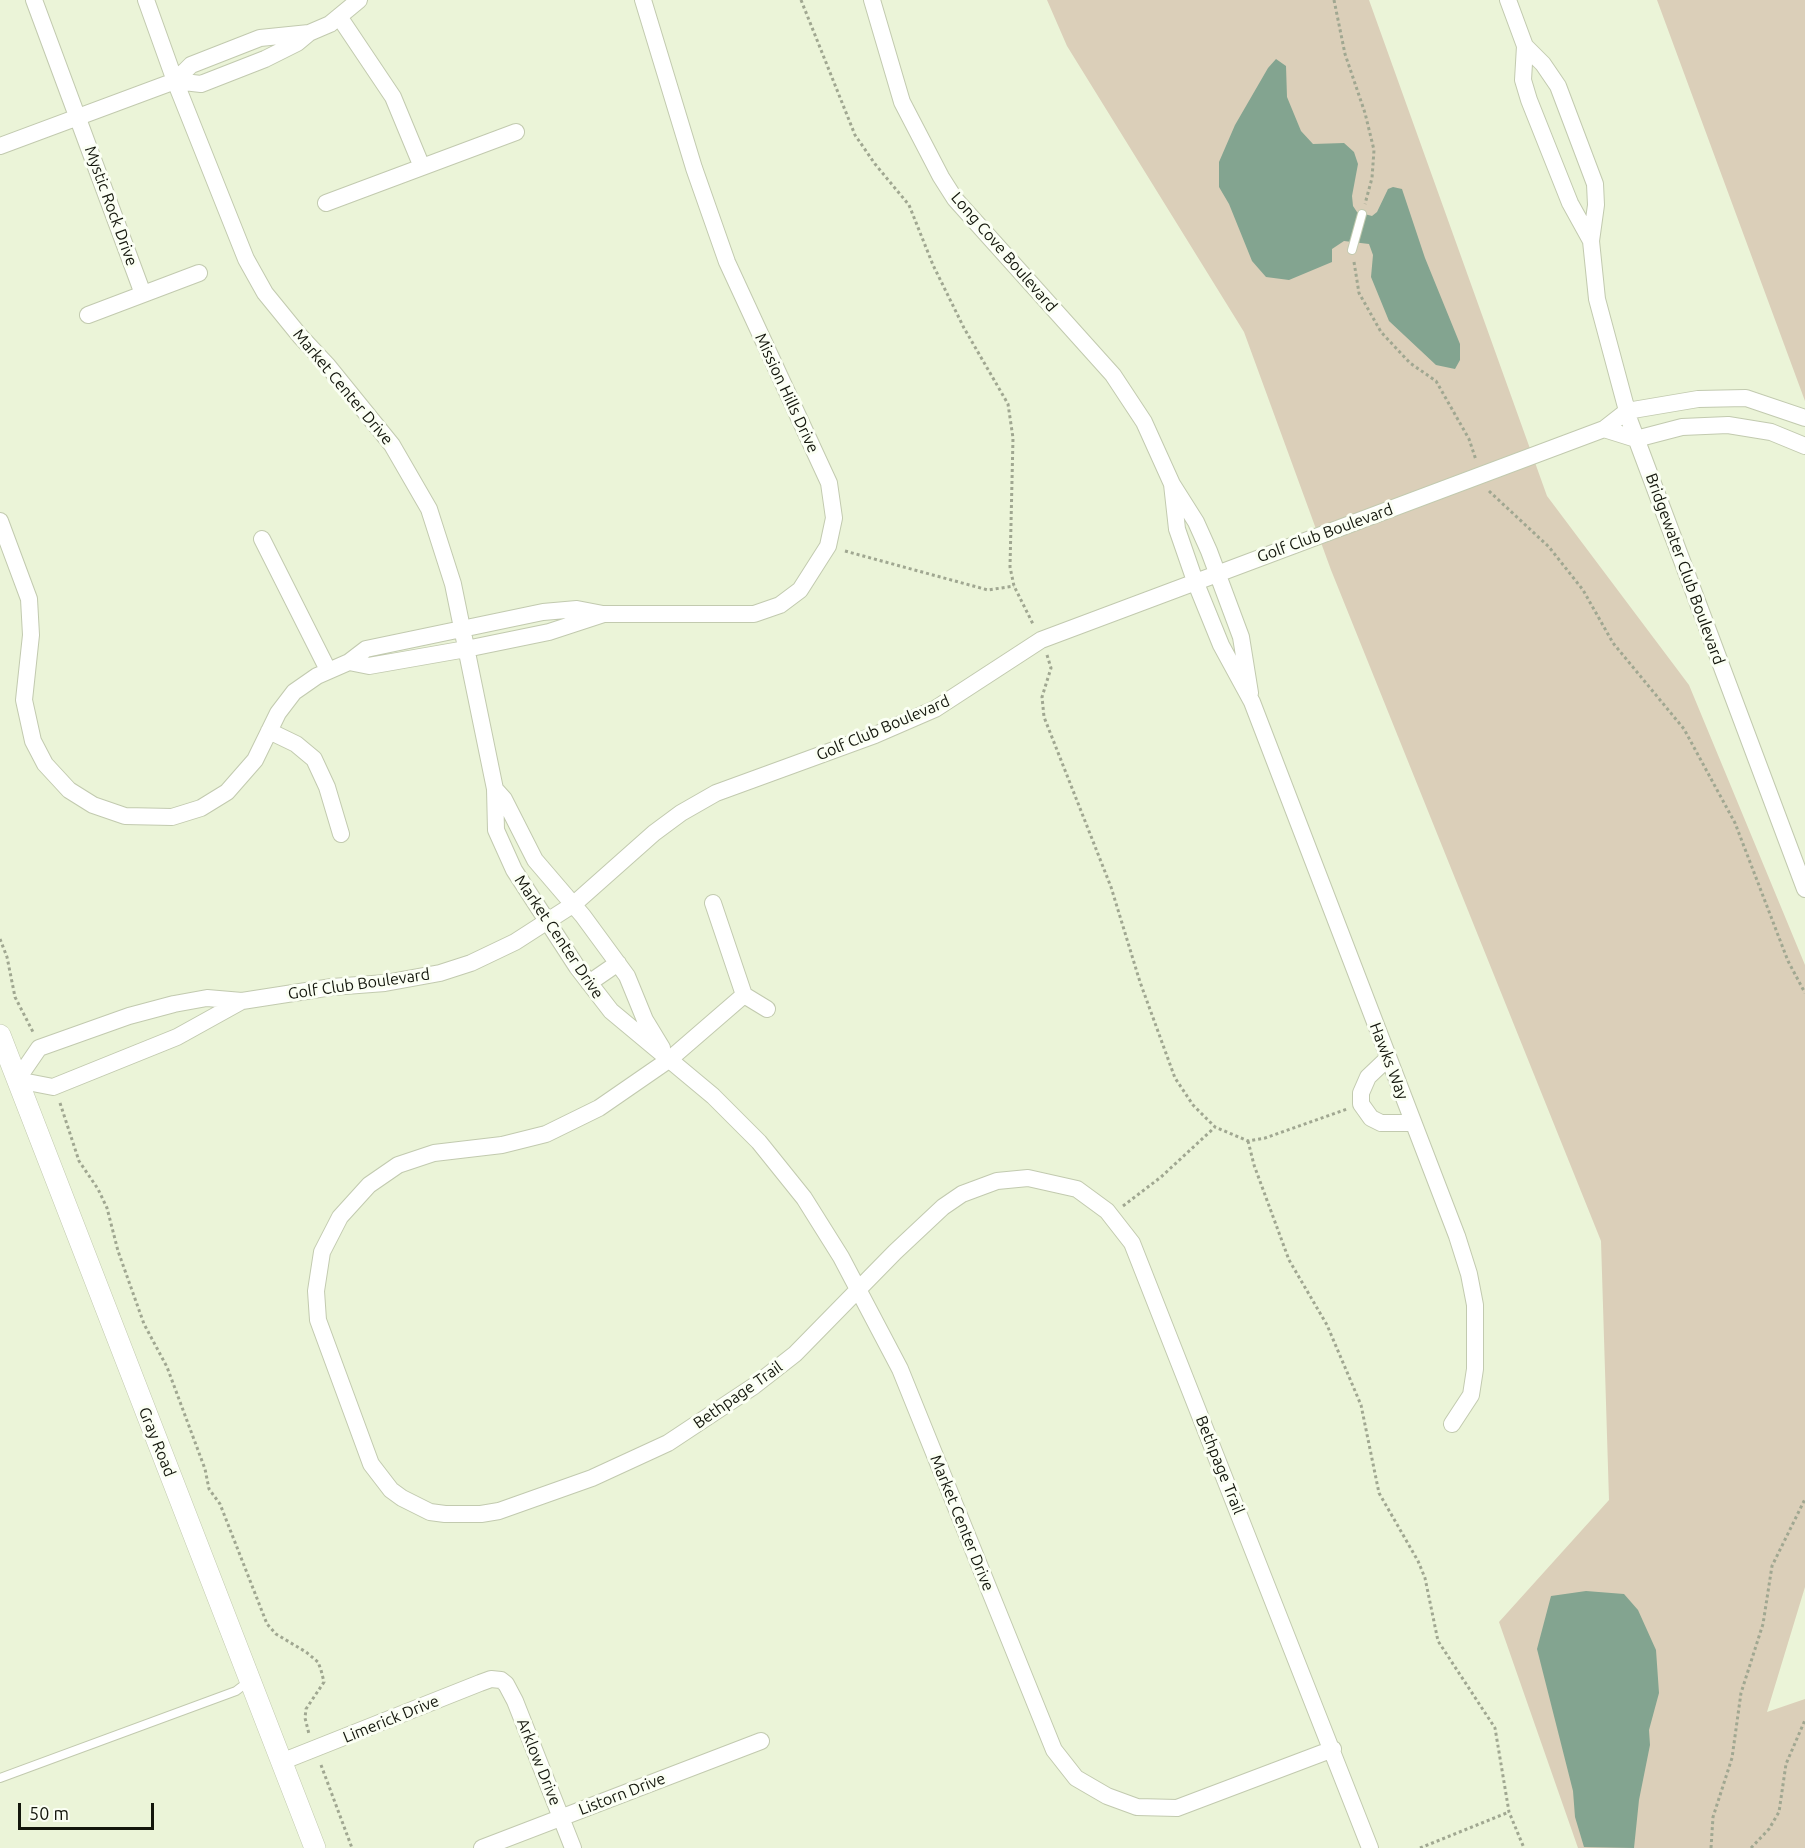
<!DOCTYPE html>
<html>
<head>
<meta charset="utf-8">
<style>
  body { margin:0 }
  #map { position:relative; width:1805px; height:1848px; overflow:hidden; background:#ebf4d8; font-family:Ubuntu,sans-serif }
  canvas { display:block }
  .scale { position:absolute; left:18px; top:1803px; width:136px; height:27px; box-sizing:border-box; border:3px solid #13160c; border-top:0; padding-left:8px; font-size:18px; line-height:21px; white-space:nowrap; color:#13160c; -webkit-text-stroke:4px #fbfff4; paint-order:stroke }
</style>
</head>
<body>
<div id="map">
<canvas width="1805" height="1848"></canvas>
<div class="scale">50 m</div>
</div>
<script>
const ctx = document.querySelector('canvas').getContext('2d');
ctx.lineJoin = 'round';
function fillPath(path, color) {
  ctx.fillStyle = color;
  ctx.fill(path, 'evenodd');
}
function poly(rows) {
  const path = new Path2D();
  for (const r of rows) {
    path.moveTo(r[0], r[1]);
    for (let i = 2; i < r.length; i += 2) path.lineTo(r[i], r[i + 1]);
  }
  return path;
}
function stroke(path, color, width, dash) {
  ctx.strokeStyle = color;
  ctx.lineWidth = width;
  ctx.lineCap = dash ? 'butt' : 'round';
  ctx.setLineDash(dash || []);
  ctx.stroke(path);
}
function write(font, color, halo, rows, align = 'center') {
  ctx.font = font + ' Ubuntu,sans-serif';
  ctx.lineWidth = 6;
  ctx.setLineDash([]);
  ctx.textBaseline = 'middle';
  ctx.strokeStyle = halo;
  ctx.fillStyle = color;
  for (const [text, x, y, turn = 0] of rows) {
    ctx.save();
    ctx.translate(x, y);
    ctx.rotate((+turn || 0) * Math.PI / 180);
    ctx.textAlign = isNaN(turn) ? turn : align;
    if (halo) ctx.strokeText(text, 0, 0);
    ctx.fillText(text, 0, 0);
    ctx.restore();
  }
}
fillPath(poly([
  [1047,0,1369,0,1547,496,1689,685,1805,965,1805,1587,1767,1712,1805,1699,1805,1848,1578,1848,1499,1622,1609,1500,1601,1241,1331,570,1244,332,1067,46],
  [1657,0,1805,0,1805,401]
]), '#dbcfb9');
fillPath(poly([
  [1276,59,1286,66,1287,97,1301,131,1313,144,1344,143,1354,152,1358,164,1352,196,1353,206,1357,212,1372,216,1377,212,1388,189,1393,187,1402,189,1425,258,1460,344,1460,360,1455,369,1436,365,1389,321,1371,277,1373,255,1369,244,1344,241,1332,249,1332,262,1289,280,1266,277,1252,261,1229,204,1219,187,1219,162,1235,125,1268,68],
  [1586,1591,1624,1594,1638,1610,1656,1650,1659,1693,1649,1730,1650,1745,1639,1800,1634,1848,1584,1847,1575,1817,1573,1791,1537,1649,1551,1596]
]), '#83a490');
const service = poly([
  [1352,250,1362,214],
  [0,1778,236,1691,249,1681]
]);
const minor = poly([
  [34,0,143,294],
  [146,0,175,81,246,259,265,293,300,336,328,366,392,445,429,509,453,584,495,789,496,830,514,870,577,967,611,1011,713,1096,759,1142,804,1198,841,1257,900,1369,1054,1750,1076,1778,1107,1796,1137,1807,1177,1808,1333,1749],
  [872,0,902,102,941,177,955,199,1113,375,1144,422,1172,484,1196,522,1209,551,1241,637,1250,693],
  [1508,0,1525,46,1543,64,1558,86,1595,184,1596,205,1591,241,1597,299,1630,422,1805,889],
  [340,18,393,97,422,167],
  [309,33,330,24,359,0],
  [1525,46,1523,80,1529,100,1570,203,1591,241],
  [0,146,175,81,191,65,260,38,309,33,297,43,265,59,201,84,175,81],
  [326,203,516,132],
  [88,315,199,273],
  [1604,429,1636,439,1682,427,1728,425,1771,432,1805,446],
  [1172,484,1177,529,1195,581,1221,645,1252,702,1457,1236,1469,1274,1475,1305,1475,1369,1471,1395,1452,1424],
  [0,521,29,599,31,635,24,700,33,741,45,764,69,790,93,805,125,816,172,817,201,808,227,792,255,760,278,713,294,692,317,676,349,662,366,649,543,612,577,609,603,614],
  [262,539,328,670],
  [349,662,369,666,466,649,549,632,604,614,754,614,780,605,800,590,828,546,834,518,829,483,727,262,694,168,643,0],
  [269,731,296,744,314,759,327,787,341,834],
  [495,789,504,799,535,860,583,916,627,976,645,1020,662,1048],
  [713,903,744,995,670,1059,599,1108,546,1134,502,1145,434,1153,398,1165,369,1185,340,1217,322,1252,316,1291,318,1320,371,1464,391,1490,402,1498,430,1512,445,1514,481,1514,499,1511,592,1478,668,1443,754,1386,795,1354,895,1252,943,1207,962,1194,997,1181,1028,1178,1077,1189,1107,1211,1132,1243,1370,1848],
  [589,983,618,963],
  [744,995,767,1009],
  [242,1001,177,1037,53,1087,17,1080,39,1048,129,1016,174,1004,207,998,242,1001,332,987,385,983,440,973,471,963,515,942,574,904,654,833,681,813,716,793,875,735,935,709,1041,640,1604,429,1627,411,1698,399,1746,398,1805,418],
  [1388,1058,1368,1077,1361,1093,1361,1104,1371,1118,1381,1123,1413,1123],
  [281,1762,480,1683,491,1679,501,1680,506,1684,515,1701,573,1848],
  [482,1848,761,1741]
]);
const tertiary = poly([
  [0,1035,315,1848]
]);
stroke(service, '#c2caaf', 10);
stroke(minor, '#c2caaf', 18);
stroke(tertiary, '#c2caaf', 22);
stroke(poly([
  [801,0,855,135,875,164,909,205,933,265,964,328,1008,404,1013,438,1010,567,1014,586,1033,624],
  [1334,0,1345,54,1365,113,1374,150,1372,178,1365,204],
  [1354,262,1359,293,1381,332,1410,363,1436,381,1469,439,1476,460],
  [1489,491,1549,547,1583,590,1613,643,1684,729,1735,823,1788,961,1805,993],
  [845,551,988,590,1014,586],
  [1047,655,1051,668,1042,697,1044,717,1111,887,1140,982,1175,1078,1193,1105,1215,1127,1248,1141,1265,1138,1347,1109],
  [0,939,7,957,15,997,33,1032],
  [60,1103,79,1161,98,1189,107,1208,118,1251,144,1324,167,1367,205,1469,209,1489,220,1504,267,1624,276,1634,306,1652,318,1662,321,1670,324,1682,306,1709,305,1718,309,1734],
  [1248,1141,1254,1165,1289,1260,1327,1325,1361,1405,1379,1493,1418,1561,1425,1578,1438,1641,1495,1728,1509,1812,1524,1848],
  [1123,1206,1161,1177,1215,1127],
  [321,1765,352,1848],
  [1420,1848,1509,1812],
  [1711,1848,1713,1817,1732,1758,1741,1693,1763,1624,1772,1566,1805,1499],
  [1751,1848,1769,1829,1779,1812,1786,1764,1805,1720]
]), '#a0a791', 3, [3, 3]);
stroke(service, '#fff', 8);
stroke(minor, '#fff', 16);
stroke(tertiary, '#fff', 21);
write('16px', '#13160c', '#fbfff4', [
  ["Mystic Rock Drive",111,206,70],
  ["Long Cove Boulevard",1004,252,49],
  ["Market Center Drive",343,387,50],
  ["Mission Hills Drive",787,393,65],
  ["Golf Club Boulevard",1325,533,-20],
  ["Bridgewater Club Boulevard",1685,569,70],
  ["Golf Club Boulevard",883,728,-23],
  ["Market Center Drive",559,937,56],
  ["Golf Club Boulevard",359,984,-8],
  ["Hawks Way",1389,1061,69],
  ["Bethpage Trail",738,1395,-35],
  ["Gray Road",157,1442,68],
  ["Bethpage Trail",1220,1465,68],
  ["Market Center Drive",962,1523,68],
  ["Limerick Drive",391,1719,-22],
  ["Arklow Drive",539,1762,68],
  ["Listorn Drive",622,1794,-21]
]);
</script>
</body>
</html>
